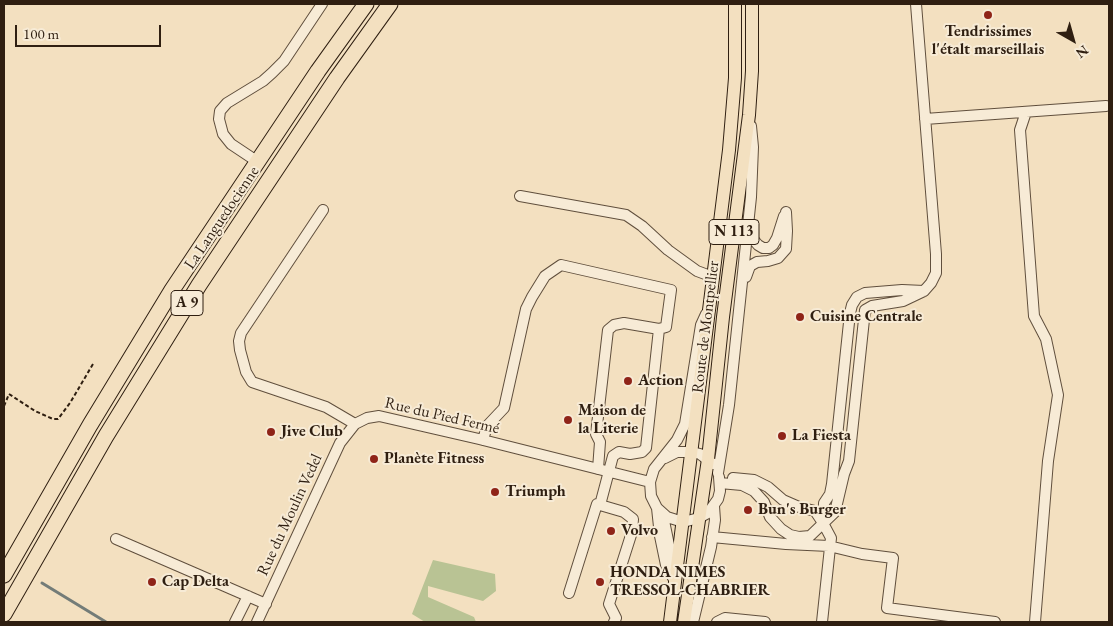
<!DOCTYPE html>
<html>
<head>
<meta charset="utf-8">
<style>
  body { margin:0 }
  #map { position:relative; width:1113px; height:626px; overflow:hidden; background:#f3e0c0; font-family:"EB Garamond",serif }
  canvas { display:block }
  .frame { position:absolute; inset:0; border:5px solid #2f1f11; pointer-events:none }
  .north { position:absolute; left:1048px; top:15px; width:50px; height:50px; -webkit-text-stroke:4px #f7ebd6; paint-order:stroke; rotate:142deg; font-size:14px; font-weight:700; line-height:20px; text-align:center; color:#2f1f11 }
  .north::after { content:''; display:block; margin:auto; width:18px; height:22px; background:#2f1f11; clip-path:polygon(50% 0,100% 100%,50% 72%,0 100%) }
  .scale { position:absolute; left:15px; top:25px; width:146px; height:22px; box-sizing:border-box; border:2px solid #2f1f11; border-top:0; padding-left:6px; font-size:15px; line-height:18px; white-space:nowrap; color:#2f1f11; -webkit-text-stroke:4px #f7ebd6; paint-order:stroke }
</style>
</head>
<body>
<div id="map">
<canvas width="1113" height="626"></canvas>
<div class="frame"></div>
<div class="north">N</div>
<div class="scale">100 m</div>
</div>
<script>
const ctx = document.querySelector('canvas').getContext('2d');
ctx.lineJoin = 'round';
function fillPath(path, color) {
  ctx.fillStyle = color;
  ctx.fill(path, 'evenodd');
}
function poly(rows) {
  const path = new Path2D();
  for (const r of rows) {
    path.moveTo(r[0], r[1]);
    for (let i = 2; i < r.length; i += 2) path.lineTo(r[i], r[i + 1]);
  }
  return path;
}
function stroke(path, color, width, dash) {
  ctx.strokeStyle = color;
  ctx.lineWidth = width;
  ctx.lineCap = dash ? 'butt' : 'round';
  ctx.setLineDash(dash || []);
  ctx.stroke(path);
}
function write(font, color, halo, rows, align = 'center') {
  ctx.font = font + ' "EB Garamond",serif';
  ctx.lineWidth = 4;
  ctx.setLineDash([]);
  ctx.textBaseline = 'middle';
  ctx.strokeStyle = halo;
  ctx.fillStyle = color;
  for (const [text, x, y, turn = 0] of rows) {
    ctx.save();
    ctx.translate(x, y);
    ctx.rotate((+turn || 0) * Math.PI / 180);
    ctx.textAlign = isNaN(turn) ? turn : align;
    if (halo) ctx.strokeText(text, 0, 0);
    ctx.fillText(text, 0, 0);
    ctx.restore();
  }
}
fillPath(poly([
  [433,560,495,574,496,591,483,601,428,586,428,597,474,617,476,622,425,622,412,614]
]), '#b9c394');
stroke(poly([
  [42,583,106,622]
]), '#737c78', 3);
const minor = poly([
  [1026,112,1020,130,1034,316,1046,339,1058,395,1048,461,1035,622],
  [925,119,1106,106],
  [258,162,231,144,223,134,219,119,220,111,227,103,263,81,272,73,284,61,322,4],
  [520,196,626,215,642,226,668,250,697,271,713,277],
  [323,210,241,333,239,341,240,350,246,372,252,382,326,407,355,424,367,418,379,416,479,439,650,482],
  [751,228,753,239,758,245,763,248,769,248,773,245,777,238,784,216],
  [746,277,750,266,757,262,768,261,778,258,786,249,787,231,786,212],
  [483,440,487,426,504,408,526,309,532,297,545,276,561,265,671,290,666,327,659,329],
  [665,458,677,452,692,452,700,454,713,464],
  [598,469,600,442,596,434,608,330,614,325,624,323,659,329,646,448,642,452,630,454,619,452,613,456,600,505,624,512,633,519,632,532,609,604,616,618,614,622],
  [718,473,729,405,751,197,753,147,751,126],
  [733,478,754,480,768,487,783,500,799,507,815,511,823,523,831,538,822,622],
  [720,483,742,485,754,491,764,502,770,517,781,529,790,535,799,537,810,536,835,512,844,474,849,461,865,310,872,306,903,301,924,291,931,283,936,273,936,254,916,4],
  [657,508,667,517,683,522,699,518,708,513,718,499,720,491,719,477],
  [663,516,670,550,672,570],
  [823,523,824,503,830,494,832,484,850,313,852,305,857,297,865,293,902,290,924,291],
  [712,537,786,544,829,546,862,554,893,558,887,608,995,622],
  [116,539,266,604],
  [673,578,666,565,660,536,657,508,651,496,650,482,654,469,677,440,685,424,701,325,706,314],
  [569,593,597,504,600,505],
  [235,622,248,596],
  [257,622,340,443,355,424],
  [693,622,711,547,715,520,714,506],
  [717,622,725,618,765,622]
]);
const major = poly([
  [670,622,729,150,735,78,735,4],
  [684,622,708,459,723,317,749,115,752,71,752,4]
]);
const highway = poly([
  [4,575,90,425,172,290,318,71,366,4],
  [4,614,106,436,199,285,337,78,390,4]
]);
stroke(minor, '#604f3d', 12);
stroke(major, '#2f1f11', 14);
stroke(highway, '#2f1f11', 17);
stroke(poly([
  [4,406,9,394,35,411,53,419,58,419,70,403,93,364]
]), '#2f1f11', 2, [4, 2.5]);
stroke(minor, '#f7ebd6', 10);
stroke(major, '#f3e0c0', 12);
stroke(highway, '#f3e0c0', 15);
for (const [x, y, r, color] of [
  [988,15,5,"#8f2418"],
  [800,317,5,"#8f2418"],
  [628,381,5,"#8f2418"],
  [568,420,5,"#8f2418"],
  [271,432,5,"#8f2418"],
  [782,436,5,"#8f2418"],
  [374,459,5,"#8f2418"],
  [495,492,5,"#8f2418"],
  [748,510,5,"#8f2418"],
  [611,531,5,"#8f2418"],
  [152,582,5,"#8f2418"],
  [600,582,5,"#8f2418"]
]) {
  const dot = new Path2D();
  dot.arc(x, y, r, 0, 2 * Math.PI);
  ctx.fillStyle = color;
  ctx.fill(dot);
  stroke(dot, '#f7ebd6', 2);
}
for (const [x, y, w] of [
  [734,232,50],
  [187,303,32]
]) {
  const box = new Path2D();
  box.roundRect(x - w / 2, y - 12.5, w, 25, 4);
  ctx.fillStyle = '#f7ebd6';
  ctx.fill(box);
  stroke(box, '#2f1f11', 1);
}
write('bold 15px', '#2f1f11', null, [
  ["N 113",734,232],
  ["A 9",187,303]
]);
write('bold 16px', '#2f1f11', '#f7ebd6', [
  ["Tendrissimes",988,32,"center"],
  ["l'étalt marseillais",988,50,"center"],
  ["Cuisine Centrale",810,317],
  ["Action",638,381],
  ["Maison de",578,411],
  ["la Literie",578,429],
  ["Jive Club",281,432],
  ["La Fiesta",792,436],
  ["Planète Fitness",384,459],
  ["Triumph",505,492],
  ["Bun's Burger",758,510],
  ["Volvo",621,531],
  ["HONDA NIMES",610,573],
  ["TRESSOL-CHABRIER",610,591],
  ["Cap Delta",162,582]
], 'left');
write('16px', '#2f1f11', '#f7ebd6', [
  ["La Languedocienne",222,218,-56],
  ["Route de Montpellier",706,327,-83],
  ["Rue du Pied Fermé",442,416,13],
  ["Rue du Moulin Vedel",290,515,-65]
]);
</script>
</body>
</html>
